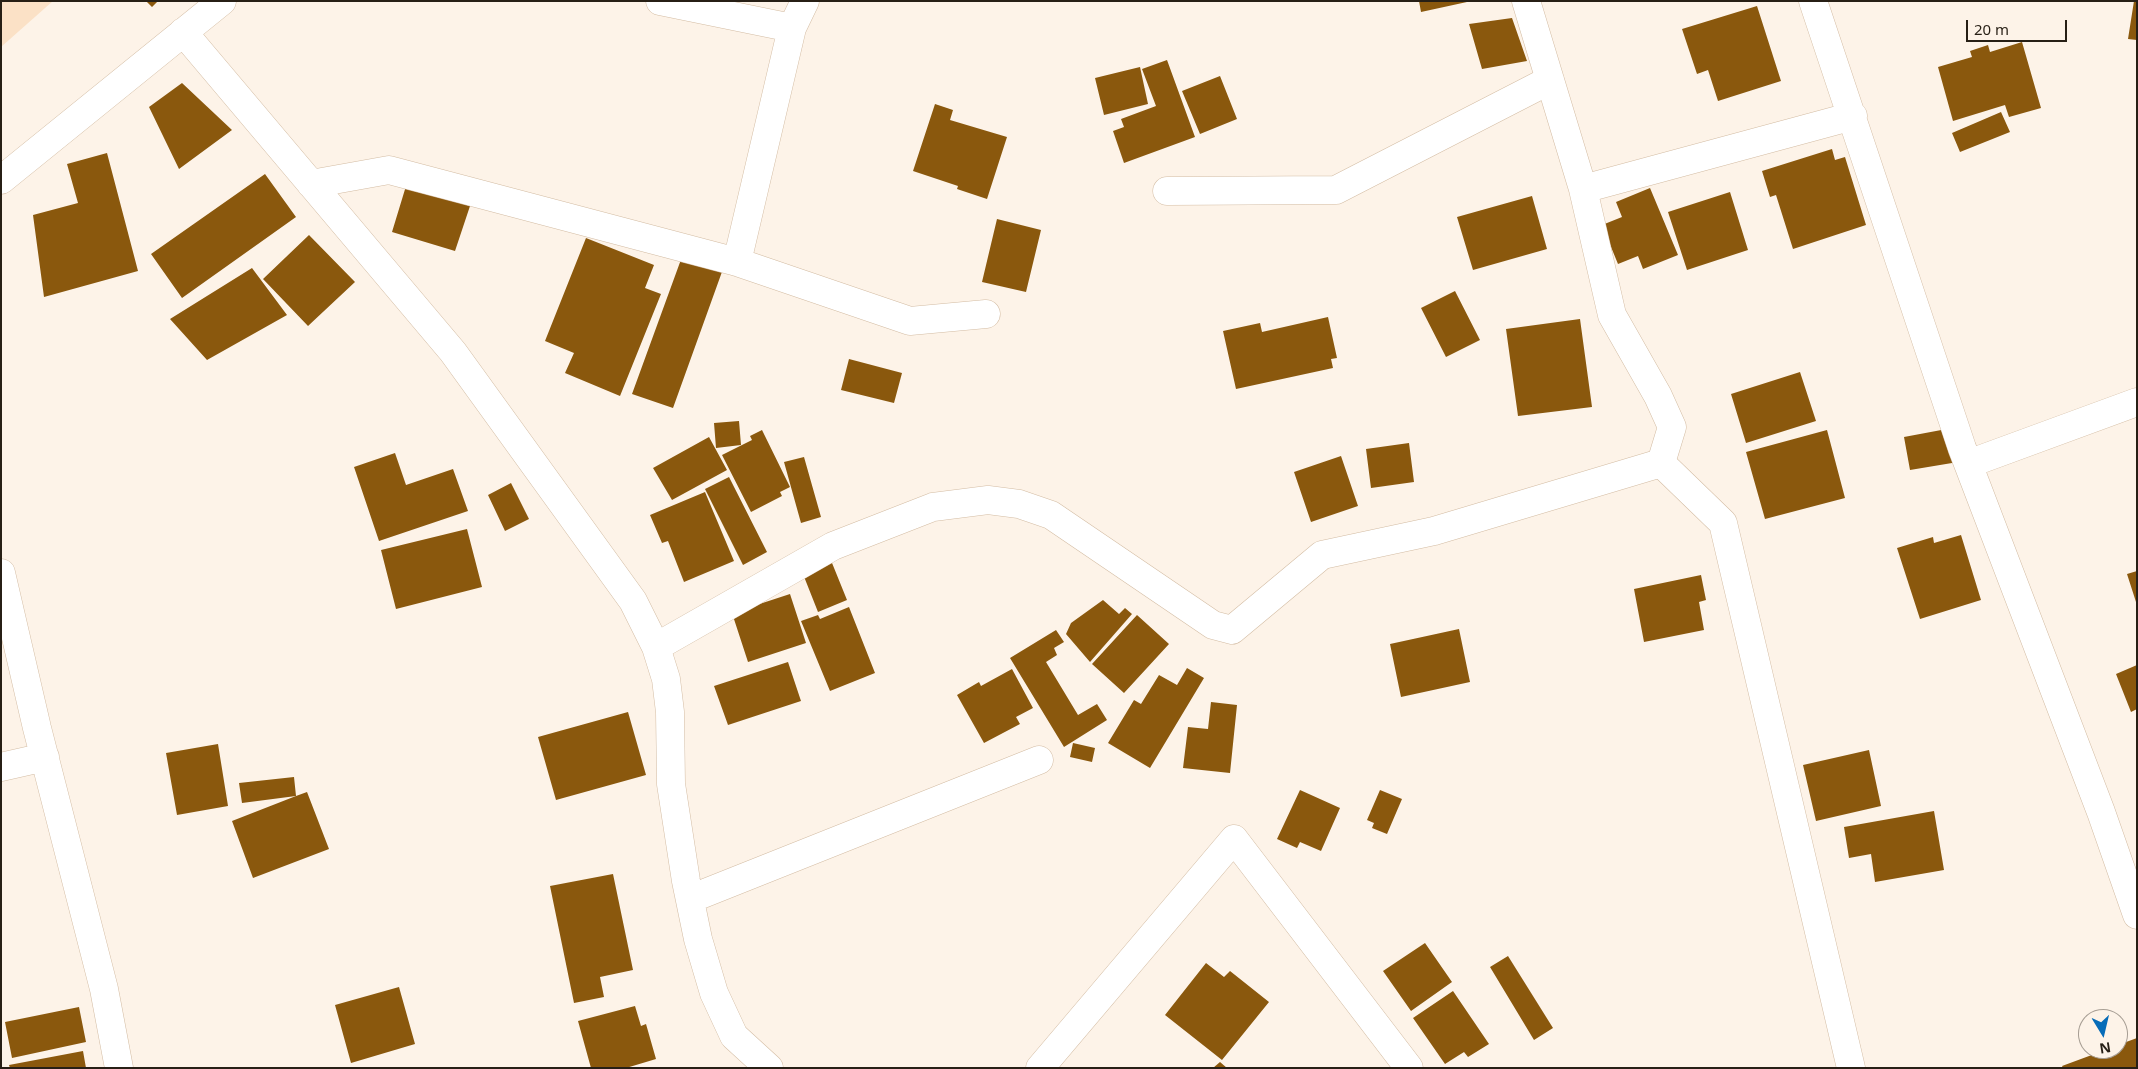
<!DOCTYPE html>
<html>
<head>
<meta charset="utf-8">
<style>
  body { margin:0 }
  #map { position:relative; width:2138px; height:1069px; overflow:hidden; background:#fdf3e8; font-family:"Noto Sans",sans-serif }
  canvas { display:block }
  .frame { position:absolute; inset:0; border:2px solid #271f15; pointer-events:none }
  .north { position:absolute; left:2078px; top:1009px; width:50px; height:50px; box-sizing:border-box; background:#fdf3e8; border:1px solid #a79e94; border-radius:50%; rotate:171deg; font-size:14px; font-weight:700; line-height:20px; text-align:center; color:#271f15 }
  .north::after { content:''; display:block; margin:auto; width:18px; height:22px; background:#076cb8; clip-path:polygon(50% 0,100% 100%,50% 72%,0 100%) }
  .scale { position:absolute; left:1966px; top:20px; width:101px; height:22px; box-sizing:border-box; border:2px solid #271f15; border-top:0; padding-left:6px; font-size:15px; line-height:18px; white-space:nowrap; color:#271f15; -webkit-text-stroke:4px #fdf3e8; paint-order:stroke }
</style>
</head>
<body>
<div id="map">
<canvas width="2138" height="1069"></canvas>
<div class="frame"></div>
<div class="north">N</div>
<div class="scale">20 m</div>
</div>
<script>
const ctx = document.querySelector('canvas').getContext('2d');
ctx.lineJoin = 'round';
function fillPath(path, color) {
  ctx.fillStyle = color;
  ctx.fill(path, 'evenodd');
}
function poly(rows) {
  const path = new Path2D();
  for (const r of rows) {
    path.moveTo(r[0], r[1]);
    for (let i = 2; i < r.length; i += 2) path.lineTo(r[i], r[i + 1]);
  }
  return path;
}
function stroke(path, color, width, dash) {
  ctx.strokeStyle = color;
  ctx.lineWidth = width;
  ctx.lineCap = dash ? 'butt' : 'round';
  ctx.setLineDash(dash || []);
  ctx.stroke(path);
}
fillPath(poly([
  [1,1,53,1,1,47]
]), '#fbe1c6');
fillPath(poly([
  [146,1,158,1,152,7],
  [1419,1,1467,1,1467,2,1421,12],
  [2134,1,2137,1,2137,40,2128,39],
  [1757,6,1781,81,1718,101,1708,70,1697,74,1682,29],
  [1512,18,1527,61,1482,69,1469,24],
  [2022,42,2041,108,2009,117,2005,105,1953,121,1938,67,1972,57,1970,51,1988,45,1990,52],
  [1167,60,1195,137,1124,163,1113,131,1124,127,1121,119,1156,106,1142,69],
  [1140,67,1148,104,1104,115,1095,78],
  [1220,76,1237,119,1200,134,1182,91],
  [182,83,232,130,179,169,149,107],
  [935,104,953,110,950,120,1007,137,987,199,957,189,958,186,913,171],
  [2001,112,2010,132,1960,152,1952,133],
  [1832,149,1835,160,1845,157,1866,225,1793,249,1776,195,1770,197,1762,171],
  [107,153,138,271,44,297,33,215,78,203,67,164],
  [265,174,296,217,182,298,151,254],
  [406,186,470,206,455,251,392,232],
  [1650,188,1678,255,1643,269,1638,256,1618,264,1602,225,1622,217,1616,202],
  [1730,192,1748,250,1687,270,1668,212],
  [1532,196,1547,249,1473,270,1457,217],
  [997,219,1041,230,1026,292,982,282],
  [309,235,355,282,308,326,263,279],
  [586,238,654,265,645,288,661,294,620,396,565,373,574,353,545,341],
  [683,254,723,269,673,408,632,394],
  [252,268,287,315,207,360,170,319],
  [1455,291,1480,340,1446,357,1421,308],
  [1328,317,1337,358,1331,359,1333,368,1236,389,1223,331,1260,323,1262,332],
  [1580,319,1592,407,1518,416,1506,329],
  [849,359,902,373,894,403,841,390],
  [1800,372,1816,421,1746,443,1731,394],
  [739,421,741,445,716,448,714,423],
  [1952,428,1958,462,1910,470,1904,437],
  [762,430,790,487,780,492,782,496,751,512,722,455,752,440,750,436],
  [1827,430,1845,498,1765,519,1746,452],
  [709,437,727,470,672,500,653,468],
  [1409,443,1414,482,1371,488,1366,449],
  [395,453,406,485,453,469,468,511,379,541,354,467],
  [1341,456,1358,506,1311,522,1294,472],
  [804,457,821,517,801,523,784,462],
  [729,477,767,552,743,565,705,489],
  [511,483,529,519,505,531,488,495],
  [705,492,734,561,684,582,668,541,662,543,650,515],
  [467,529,482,587,396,609,381,550],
  [1961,535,1981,600,1920,619,1897,548,1933,537,1934,543],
  [830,558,847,600,818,612,801,569],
  [2137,571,2137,602,2136,602,2127,574],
  [1701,575,1706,600,1699,602,1704,630,1644,642,1634,589],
  [790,594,806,643,748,662,732,613],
  [1103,600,1119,614,1125,608,1132,614,1090,662,1066,634,1071,623],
  [849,607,875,673,830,691,801,621,818,615,820,619],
  [1137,615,1169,644,1124,693,1092,664],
  [1459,629,1470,682,1401,697,1390,644],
  [1056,630,1064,642,1054,648,1057,655,1046,662,1078,715,1097,704,1107,720,1064,747,1010,658],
  [788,662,801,701,728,725,714,686],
  [2137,665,2137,709,2131,712,2116,674],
  [1187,668,1204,678,1150,768,1108,743,1134,700,1141,704,1159,675,1177,685],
  [1012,669,1033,708,1016,717,1020,724,984,743,957,695,979,682,981,686],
  [1211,702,1237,705,1230,773,1183,768,1188,727,1208,729],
  [628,712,646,775,556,800,538,737],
  [1073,743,1095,748,1092,762,1070,757],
  [218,744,228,806,177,815,166,753],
  [1869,750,1881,806,1816,821,1803,765],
  [294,777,296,796,307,792,329,849,253,878,232,821,296,796,242,803,239,783],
  [1300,790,1340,808,1321,851,1300,842,1297,848,1277,839],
  [1380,790,1402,799,1387,834,1372,828,1374,823,1367,820],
  [1934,811,1944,870,1875,882,1871,854,1849,858,1844,827],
  [613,874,633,970,600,977,604,997,574,1003,550,886],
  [1425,943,1452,982,1411,1011,1383,971],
  [1508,956,1553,1028,1534,1040,1490,967],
  [1206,963,1224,977,1230,971,1269,1002,1222,1060,1165,1015],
  [399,987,415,1044,351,1063,335,1005],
  [1453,991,1489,1044,1468,1057,1464,1052,1445,1064,1413,1018],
  [635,1006,641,1026,646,1024,656,1059,626,1068,591,1068,578,1021],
  [79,1007,86,1042,12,1058,5,1022],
  [2137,1038,2137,1068,2063,1068,2062,1066,2108,1049,2118,1049,2118,1045],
  [83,1051,86,1068,10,1068,9,1065],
  [1220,1062,1227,1068,1213,1068]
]), '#8a580d');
const street = poly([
  [660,1,792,28],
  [1813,1,1962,448,2101,812,2137,915],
  [183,32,453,352,633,601,656,647,666,679,670,712,671,784,686,881,698,939,714,993,734,1036,769,1068],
  [1,180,222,1],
  [311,184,389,170,737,262,910,321,986,314],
  [1583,189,1853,116],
  [1167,191,1336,190,1550,80],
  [737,262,792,28,805,1],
  [1661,463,1723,523,1851,1068],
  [1968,464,2137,402],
  [1,573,37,728,104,989,119,1068],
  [656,647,833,546,933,507,988,500,1019,504,1051,515,1213,625,1232,630,1322,555,1434,531,1661,463,1672,427,1658,396,1612,315,1583,189,1526,1],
  [1,767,45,757],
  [690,899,1039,760],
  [1040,1068,1234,839,1409,1068]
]);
stroke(street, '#d3bca3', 29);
stroke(street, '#fff', 28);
</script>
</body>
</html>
